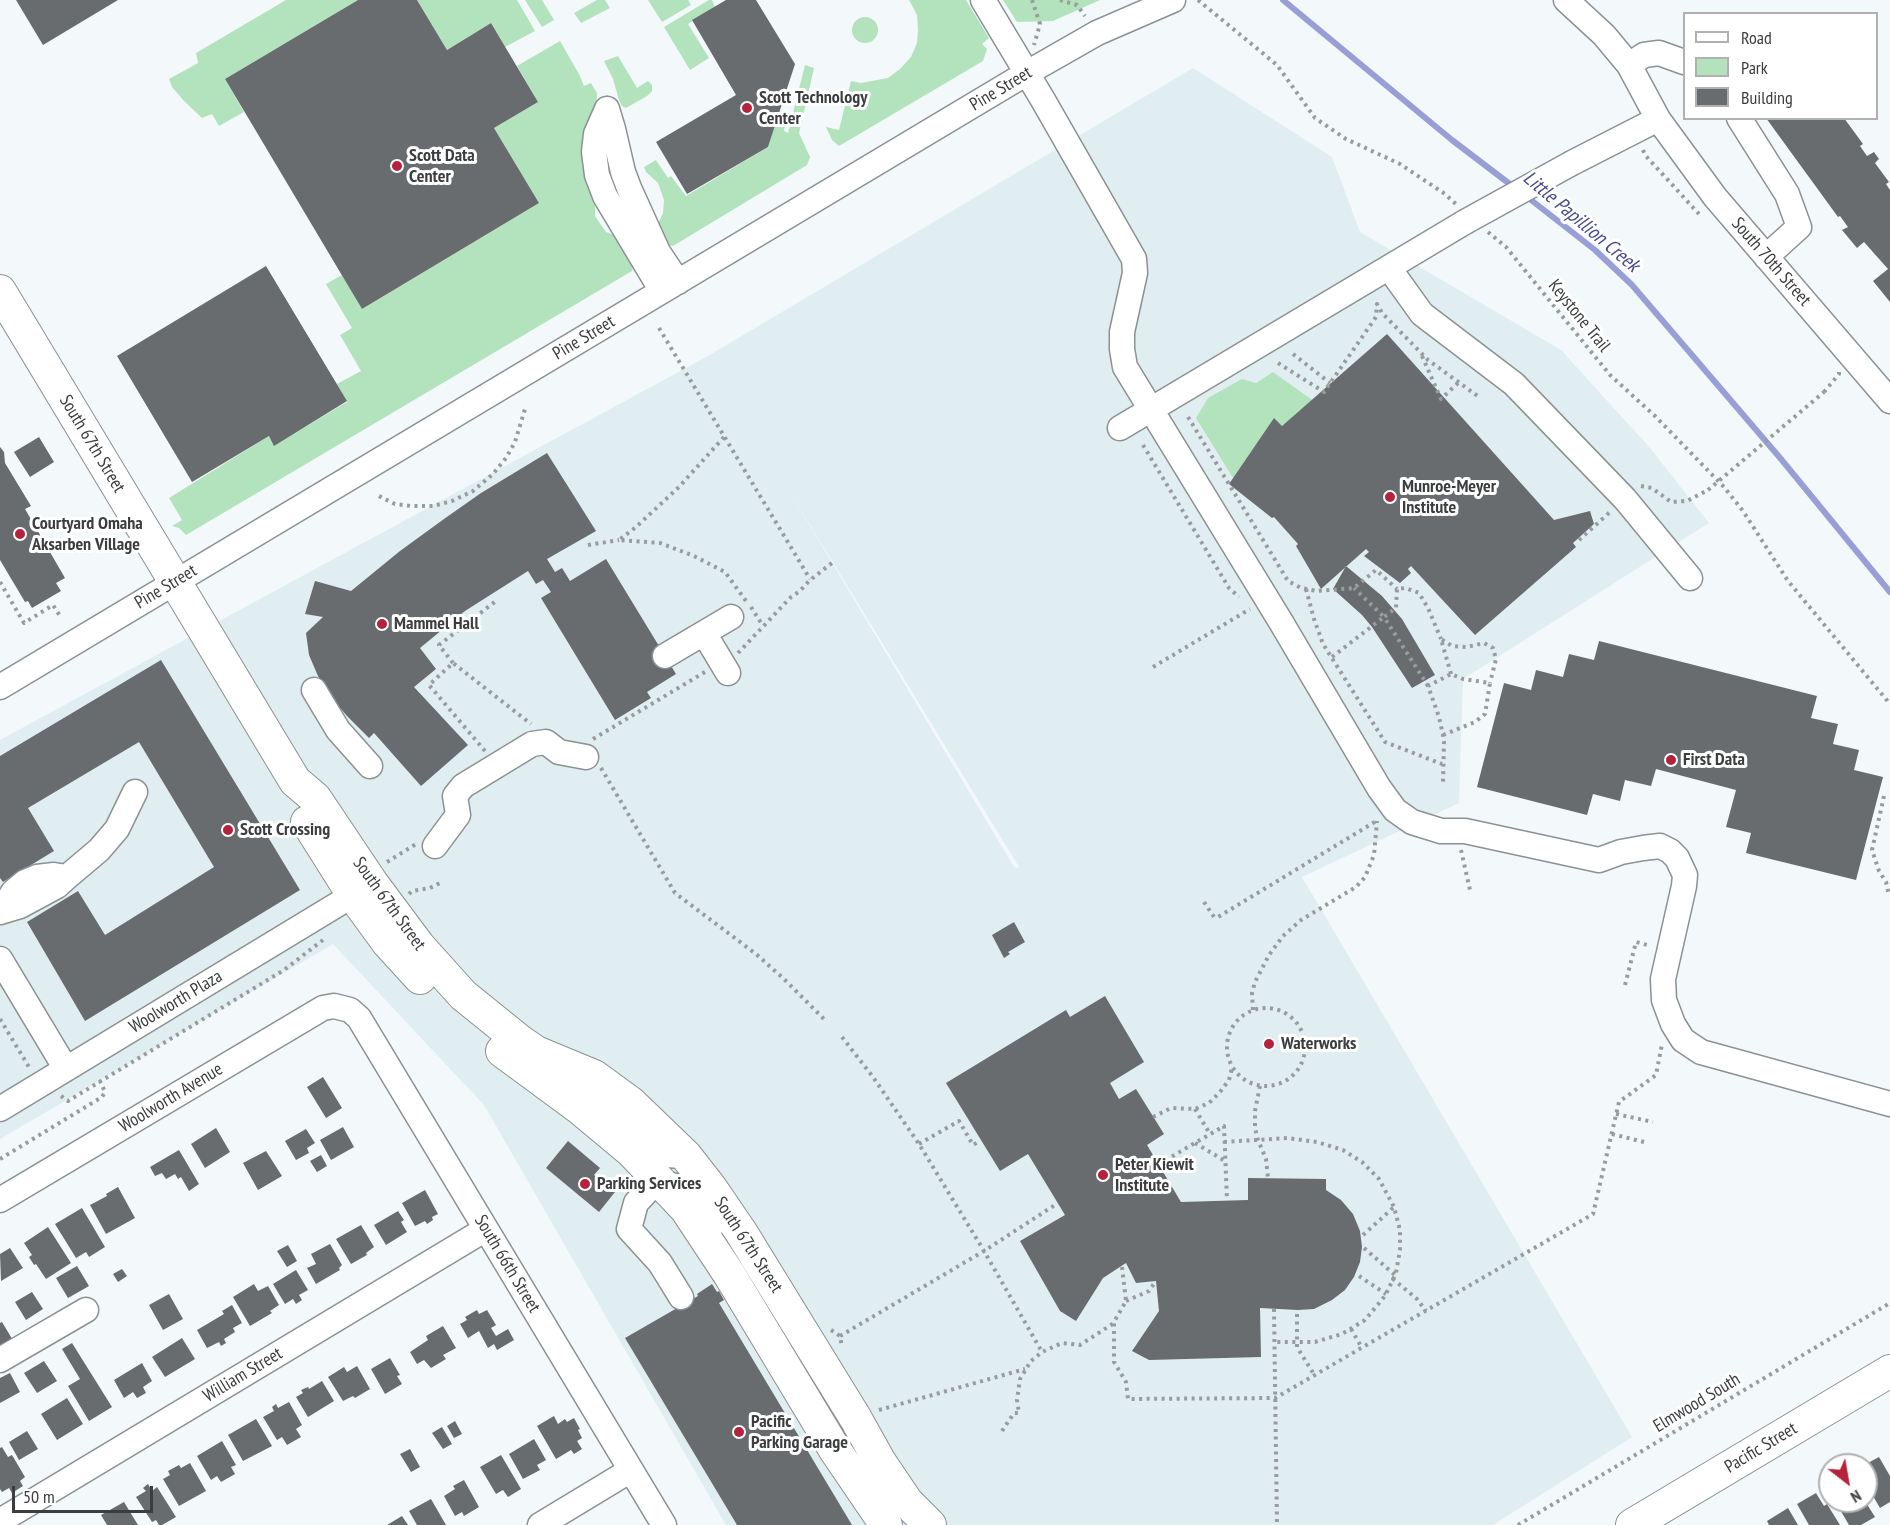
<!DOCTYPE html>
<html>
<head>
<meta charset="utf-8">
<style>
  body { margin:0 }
  #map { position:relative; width:1890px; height:1525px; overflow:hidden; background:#f3f8fa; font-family:"PT Sans Narrow",sans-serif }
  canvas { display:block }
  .legend { position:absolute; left:1683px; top:12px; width:195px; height:108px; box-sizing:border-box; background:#fff; border:2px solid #b1b1b2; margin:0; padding:8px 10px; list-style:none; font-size:18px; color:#3b3d3e }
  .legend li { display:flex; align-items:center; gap:12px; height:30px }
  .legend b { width:30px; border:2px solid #b1b1b2 }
  .north { position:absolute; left:1818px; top:1453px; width:60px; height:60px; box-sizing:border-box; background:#fff; border:2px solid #b1b1b2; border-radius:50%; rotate:149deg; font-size:16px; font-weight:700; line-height:24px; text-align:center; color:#3b3d3e }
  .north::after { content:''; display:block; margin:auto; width:21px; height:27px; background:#b5223b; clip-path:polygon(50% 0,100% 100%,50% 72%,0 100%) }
  .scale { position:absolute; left:12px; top:1486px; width:141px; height:27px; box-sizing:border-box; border:3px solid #3b3d3e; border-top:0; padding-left:8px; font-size:18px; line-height:21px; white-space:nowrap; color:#3b3d3e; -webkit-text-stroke:4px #fff; paint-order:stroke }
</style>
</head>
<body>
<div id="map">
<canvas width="1890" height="1525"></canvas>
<ul class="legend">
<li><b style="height:8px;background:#fff"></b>Road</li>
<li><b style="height:16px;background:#b3e3bc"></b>Park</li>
<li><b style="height:16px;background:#696c6f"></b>Building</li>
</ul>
<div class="north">N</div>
<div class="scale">50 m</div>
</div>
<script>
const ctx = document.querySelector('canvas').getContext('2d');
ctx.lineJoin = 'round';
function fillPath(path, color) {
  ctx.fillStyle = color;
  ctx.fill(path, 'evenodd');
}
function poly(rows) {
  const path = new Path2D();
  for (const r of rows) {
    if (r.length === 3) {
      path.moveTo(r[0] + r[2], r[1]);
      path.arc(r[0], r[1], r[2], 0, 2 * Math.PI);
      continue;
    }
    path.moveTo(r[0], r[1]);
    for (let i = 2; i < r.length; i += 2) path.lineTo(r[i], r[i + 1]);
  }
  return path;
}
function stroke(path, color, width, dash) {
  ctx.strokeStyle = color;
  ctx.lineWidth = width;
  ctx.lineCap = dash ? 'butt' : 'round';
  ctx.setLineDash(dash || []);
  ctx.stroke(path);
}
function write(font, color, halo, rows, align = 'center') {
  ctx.font = font + ' "PT Sans Narrow",sans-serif';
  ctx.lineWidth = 6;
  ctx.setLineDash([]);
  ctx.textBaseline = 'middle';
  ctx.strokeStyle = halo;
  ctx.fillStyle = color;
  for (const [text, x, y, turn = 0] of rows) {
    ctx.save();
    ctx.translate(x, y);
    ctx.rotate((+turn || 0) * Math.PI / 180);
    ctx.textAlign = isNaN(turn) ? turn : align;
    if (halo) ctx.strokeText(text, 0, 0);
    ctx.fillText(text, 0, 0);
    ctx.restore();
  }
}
fillPath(poly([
  [1193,68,1332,157,1360,232,1561,350,1650,448,1709,523,1463,679,1459,803,1302,877,1632,1437,1493,1525,726,1525,484,1105,333,944,0,1139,0,740,708,356],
  [782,479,1019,867,1018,868,1014,867]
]), '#e0edf1');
fillPath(poly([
  [286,0,358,0,225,79,244,112,219,126,212,114,202,118,184,101,172,87,169,79,198,63,196,53],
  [417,0,517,0,535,31,505,47,491,23,447,50],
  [525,0,542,0,554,20,542,27],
  [597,0,605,0,610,8,581,23,574,13],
  [648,0,688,0,691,5,662,22],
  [709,0,712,0,715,7,688,24,709,58,690,70,664,27],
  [909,0,966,0,989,38,982,44,987,49,983,61,839,146,832,140,826,127,839,130,851,81,861,83,888,78,900,69,911,57,917,43,918,30,917,15],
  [1003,0,1100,0,1053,21,1017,22],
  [865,30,13],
  [560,41,579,74,584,86,591,83,597,93,595,216,606,232,621,238,633,265,632,271,186,535,179,528,172,526,182,520,169,498,269,436,275,445,347,402,337,384,361,371,340,335,352,328,326,284,342,275,362,309,539,203,494,128,538,102,517,66],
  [618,56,637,88,648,81,652,85,652,91,647,96,626,108,622,106,619,100,613,79,604,61],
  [805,65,814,68,799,133,810,157,807,165,673,246,667,245,657,226,663,213,664,200,658,183,646,172,644,167,656,160,668,178,671,176,686,196,768,147,776,121,785,125,784,131,788,133],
  [1273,372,1312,400,1282,426,1274,419,1233,478,1196,418,1208,398,1242,379,1256,383]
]), '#b3e3bc');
stroke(poly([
  [1283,0,1452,140,1515,188],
  [1526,196,1595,250,1632,285,1781,459,1890,592]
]), '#999ed7', 6);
fillPath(poly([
  [16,0,118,0,43,45],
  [358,0,417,0,447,50,491,23,538,102,494,128,539,203,362,309,225,79],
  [726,0,756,0,795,64,768,147,687,194,656,142,736,95,692,20],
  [1766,118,1844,118,1863,144,1860,146,1867,156,1874,152,1879,159,1875,163,1889,182,1886,184,1890,190,1890,302,1873,281,1888,269,1864,242,1857,248,1842,230,1848,227,1840,216,1838,217],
  [266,266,347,401,274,446,269,436,192,482,117,356],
  [1387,334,1554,520,1590,511,1594,524,1573,543,1576,547,1475,635,1411,566,1408,569,1411,573,1400,583,1364,556,1369,552,1366,549,1321,589,1296,546,1298,544,1274,517,1272,518,1229,484,1274,418,1282,426],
  [39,437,54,462,30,477,14,452],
  [0,447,4,452,5,463,31,506,25,509,65,578,56,583,61,591,32,608,28,601,25,602,0,560],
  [547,453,596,531,547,559,555,572,562,568,570,581,606,559,676,674,647,692,651,698,615,720,541,598,551,592,543,580,536,584,528,571,465,611,420,648,436,669,414,687,468,745,421,786,374,733,369,738,347,716,331,697,318,676,309,655,306,633,323,617,305,614,315,581,351,591,400,551,444,519,481,493],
  [1346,566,1382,596,1402,619,1435,675,1412,688,1372,627,1362,615,1333,589],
  [1599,641,1817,696,1811,718,1838,724,1833,744,1859,750,1854,770,1883,777,1856,880,1746,853,1751,833,1726,827,1736,790,1656,769,1651,786,1625,780,1620,801,1593,794,1587,815,1477,787,1504,683,1531,690,1536,670,1563,677,1569,654,1594,660],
  [161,660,300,890,85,1021,27,922,78,891,105,935,214,867,139,742,28,808,54,851,3,882,0,878,0,756],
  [1014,922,1025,942,1008,952,1010,954,1004,958,992,935],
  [1105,996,1144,1062,1110,1083,1119,1099,1136,1089,1164,1134,1147,1145,1181,1202,1248,1200,1248,1178,1326,1179,1326,1190,1341,1200,1353,1214,1360,1231,1362,1247,1360,1262,1354,1277,1345,1290,1332,1300,1314,1309,1298,1310,1260,1308,1261,1357,1149,1360,1132,1351,1159,1311,1156,1281,1136,1283,1126,1263,1103,1278,1076,1321,1060,1311,1020,1241,1065,1215,1028,1154,1000,1171,946,1083,1066,1010,1070,1017],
  [323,1077,342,1108,326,1118,307,1087],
  [343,1127,354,1147,331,1160,320,1140],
  [216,1128,230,1152,205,1168,191,1144],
  [306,1129,315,1143,307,1148,309,1153,296,1160,285,1141],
  [568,1141,600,1168,594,1175,615,1192,599,1212,546,1168],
  [179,1150,199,1184,189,1191,181,1177,178,1179,175,1174,166,1179,162,1173,155,1176,150,1167],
  [266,1151,282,1176,258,1190,243,1163],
  [321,1155,327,1166,317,1172,310,1161],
  [118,1187,135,1218,106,1234,90,1205,107,1196,106,1194],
  [425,1190,438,1214,432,1217,433,1220,427,1224,425,1221,415,1226,402,1203],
  [82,1208,105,1247,89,1257,86,1252,76,1258,55,1224],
  [398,1211,404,1220,401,1222,407,1232,386,1245,374,1225],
  [361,1225,374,1247,366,1253,367,1255,351,1264,336,1239],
  [48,1227,71,1263,46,1279,36,1264,34,1265,29,1257,32,1255,24,1243],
  [330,1244,342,1265,339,1268,340,1270,316,1284,307,1268,316,1264,311,1254],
  [288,1245,297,1261,287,1267,277,1251],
  [10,1248,23,1268,1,1281,0,1254],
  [77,1266,89,1286,68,1298,56,1278],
  [122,1269,127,1276,118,1282,113,1274],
  [296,1270,308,1290,299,1295,302,1300,296,1304,293,1299,285,1304,273,1284],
  [254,1284,258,1291,268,1286,279,1305,270,1311,272,1313,250,1326,233,1297],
  [712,1284,717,1292,719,1291,724,1300,719,1303,852,1525,737,1525,625,1338,698,1296,697,1294],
  [32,1292,43,1309,26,1320,15,1302],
  [169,1294,183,1319,163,1330,149,1305],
  [232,1305,242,1323,233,1328,235,1332,224,1339,226,1343,221,1346,219,1342,207,1348,197,1330,224,1314,222,1311],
  [477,1310,479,1314,487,1310,496,1325,491,1328,496,1336,508,1329,514,1340,497,1350,494,1344,488,1348,479,1331,468,1338,460,1324,467,1320,465,1317],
  [2,1322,14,1342,0,1355,0,1323],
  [443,1326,456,1348,443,1355,446,1359,431,1368,424,1360,417,1364,410,1352,428,1340,426,1336],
  [182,1338,195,1359,165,1377,152,1357],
  [72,1343,112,1407,89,1421,68,1386,80,1379,62,1349],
  [390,1358,400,1375,397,1376,402,1384,385,1394,371,1369],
  [44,1361,57,1381,37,1393,24,1373],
  [142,1363,152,1381,143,1387,146,1393,137,1398,133,1392,124,1398,114,1380],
  [357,1366,370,1389,355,1398,353,1396,343,1401,328,1377,344,1367,347,1372],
  [10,1373,20,1392,0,1403,0,1378],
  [322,1381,334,1401,308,1417,296,1397,303,1393,301,1390,308,1387,309,1389],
  [67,1398,83,1424,57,1440,41,1414],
  [289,1402,302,1425,296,1429,301,1437,287,1445,282,1437,277,1440,263,1417,274,1411,272,1407,276,1404,278,1408],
  [554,1416,558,1424,565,1419,567,1422,574,1418,580,1429,578,1430,582,1438,577,1441,582,1449,574,1454,571,1450,556,1459,537,1426],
  [256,1419,272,1446,243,1461,228,1435],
  [455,1421,462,1434,454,1438,447,1426],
  [442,1427,452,1444,443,1449,432,1433],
  [27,1431,38,1449,19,1460,9,1442],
  [534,1439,546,1460,537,1465,540,1470,523,1479,509,1454],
  [222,1441,236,1465,231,1467,235,1474,221,1482,217,1476,211,1480,197,1456],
  [2,1447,8,1457,12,1455,25,1477,20,1481,23,1486,12,1493,9,1488,2,1492,0,1489,0,1448],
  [410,1449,420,1467,411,1472,400,1454],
  [501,1455,521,1489,508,1497,503,1490,496,1494,480,1467],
  [1879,1457,1890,1476,1890,1502,1880,1508,1866,1484,1866,1464],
  [190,1463,206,1491,179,1506,163,1479,170,1475,168,1471,179,1465,181,1468],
  [464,1480,479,1507,464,1516,462,1512,455,1516,444,1496,455,1489,453,1486],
  [148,1484,152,1491,157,1487,176,1517,162,1525,159,1525,156,1520,152,1522,136,1497,146,1491,143,1488],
  [1816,1493,1824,1506,1827,1504,1840,1525,1809,1525,1797,1504],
  [431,1499,446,1525,417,1525,409,1511],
  [1835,1501,1865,1501,1875,1517,1861,1525,1849,1525],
  [124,1502,138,1525,107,1525,101,1515],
  [1788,1508,1798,1525,1769,1525,1767,1521],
  [402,1516,408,1525,387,1525]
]), '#696c6f');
const minor = poly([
  [983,0,1043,100,1134,259,1135,273,1122,332,1122,349,1125,367,1281,622,1379,788,1395,810,1412,822,1441,831,1465,831,1599,860,1621,852,1643,848,1660,846,1670,851,1677,858,1685,875,1684,886,1663,979,1664,1000,1673,1024,1683,1040,1701,1052,1890,1104],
  [1566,0,1604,35,1629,65,1658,119,1572,163],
  [1629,65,1644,55,1659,53,1684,62],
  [607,109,596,134,594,152,597,175,605,196,662,291],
  [607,109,613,129,623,172,629,188,658,252,678,282],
  [1739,118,1787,194,1799,227,1766,257],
  [1658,119,1715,197,1890,401],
  [1389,268,1422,314,1514,384,1625,499,1690,578],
  [1120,428,1465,222],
  [704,633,728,673],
  [665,656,731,617],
  [0,687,1027,73,1097,33,1173,0],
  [314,690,338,730,370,766],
  [435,846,458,815,455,796,463,786,532,744,546,742,559,752,586,757],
  [67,877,99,850,117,829,135,792],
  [0,912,20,906,57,886,67,877,54,875,37,877,25,882,13,892,3,910],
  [0,959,66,1069],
  [548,1079,566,1079,597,1099,664,1155,685,1156],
  [0,1109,353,895],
  [0,1200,323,1008,334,1006,350,1010,359,1018,664,1525],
  [681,1297,660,1263,629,1229,636,1203,650,1188,661,1182,685,1189,701,1199,719,1221],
  [0,1360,86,1310],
  [0,1521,486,1229],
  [540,1525,631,1470]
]);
const major = poly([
  [0,291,295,781,315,798,372,883,419,946,463,995,520,1041,536,1052,594,1076,631,1103,686,1156,711,1188,741,1232,856,1419,880,1462,907,1502,930,1525],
  [307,822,353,895,388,943,420,978],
  [502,1051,578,1107,632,1152,686,1209,729,1274,835,1450,886,1525],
  [1632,1525,1890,1371]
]);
stroke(minor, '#8c9193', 27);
stroke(major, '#8c9193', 34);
stroke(poly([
  [1032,0,1040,24,1034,45],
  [1060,0,1077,5,1085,16],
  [1198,0,1277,65,1315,118,1346,139,1400,164,1445,194,1457,205],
  [1643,150,1645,155,1699,214],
  [1488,232,1506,247,1610,375,1655,416,1724,487,1743,511,1788,581,1890,704],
  [659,328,810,579],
  [1293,354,1330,383],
  [1422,356,1441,399,1459,382],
  [1278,363,1324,392,1376,317,1377,304,1382,313,1428,360,1479,397],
  [1824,392,1839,374,1839,372],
  [1188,417,1288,581,1301,588,1317,591,1354,588,1376,570,1397,589],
  [724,437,679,487,636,527,619,540,660,543,694,556,725,572,746,601],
  [1143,445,1229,588,1239,597],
  [1641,486,1652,488,1671,502,1687,501,1708,490],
  [379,496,395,504,411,506,433,506,452,501,473,491,493,474,506,458,515,442,525,409],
  [1579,540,1610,512],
  [588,545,619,540],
  [0,582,24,623,53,605,60,616],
  [1306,589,1314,619,1323,644,1385,742,1442,764],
  [751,607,763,626],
  [738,653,791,597,800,591,809,581,832,563],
  [1332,657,1384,617,1354,588],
  [453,663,439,645,496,601],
  [1153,667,1250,609],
  [1451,674,1441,639,1452,646,1467,647,1484,643,1493,648,1496,659,1490,683],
  [1428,686,1384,617,1396,608,1397,589,1405,588,1419,593,1428,608,1441,639],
  [1443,735,1475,722,1485,714,1490,683,1463,679,1451,674,1428,686,1439,717,1443,735,1444,742,1443,782],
  [593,739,705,672],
  [485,751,429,685,453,663,531,724],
  [601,768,675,893,756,954,785,980,826,1021],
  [1884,796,1872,850,1879,871,1886,882,1889,895],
  [1461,850,1470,890],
  [387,862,416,844],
  [409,894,412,891,430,888,442,882],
  [1204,902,1214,917,1218,917,1378,820],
  [1625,985,1636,942,1651,946],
  [1266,1047,39],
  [1253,1010,1252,993,1255,982,1269,955,1283,936,1301,920,1356,887,1365,877,1374,855,1377,821],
  [0,1019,29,1067],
  [842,1037,873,1077,919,1144,984,1251,1042,1352],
  [1260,1086,1255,1111,1255,1128,1258,1140,1266,1159,1268,1178],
  [61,1096,68,1101,284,970,323,940],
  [1195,1109,1210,1134],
  [1616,1114,1653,1122],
  [1153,1117,1171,1108,1195,1109,1209,1103,1220,1092,1229,1080,1232,1068],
  [1612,1134,1648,1143],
  [1224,1142,1287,1138,1317,1142,1343,1150,1362,1162,1379,1179,1394,1207,1400,1230,1400,1250,1396,1273,1385,1296,1365,1320,1342,1334,1315,1342,1275,1342],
  [1195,1143,1225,1161],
  [919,1144,959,1121,973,1145,978,1142],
  [0,1159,102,1097,105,1092,100,1081],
  [1159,1164,1224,1126,1227,1200],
  [1363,1235,1394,1207],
  [1364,1248,1395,1275,1393,1279,1417,1299,1426,1311],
  [1122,1267,1126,1301,1114,1322,1114,1362,1126,1382,1128,1399,1275,1398,1593,1214,1619,1102,1656,1075,1662,1044],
  [1359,1276,1386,1294],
  [1126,1301,1149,1291,1156,1281],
  [1274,1309,1277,1525],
  [1297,1314,1297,1347,1315,1376],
  [1351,1329,1362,1348],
  [831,1330,840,1336,842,1347],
  [840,1336,984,1251,1058,1203],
  [879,1410,1025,1369],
  [1002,1431,1014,1413,1019,1413,1017,1400,1020,1379,1031,1361,1042,1352,1062,1343,1080,1345,1114,1323],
  [1518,1525,1890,1303]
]), '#989c9d', 4, [3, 4.5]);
stroke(minor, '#fff', 24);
stroke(major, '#fff', 32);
const minorBridge = poly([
  [1465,222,1572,163]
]);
stroke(minorBridge, '#8c9193', 27, []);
stroke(poly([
  [1708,490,1824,392]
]), '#989c9d', 4, [3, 4.5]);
stroke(minorBridge, '#fff', 24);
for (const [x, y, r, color] of [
  [747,108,6,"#b5223b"],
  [397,166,6,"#b5223b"],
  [1390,497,6,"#b5223b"],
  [20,534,6,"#b5223b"],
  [382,624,6,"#b5223b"],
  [1671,760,6,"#b5223b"],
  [228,830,6,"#b5223b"],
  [1269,1044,6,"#b5223b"],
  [1103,1175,6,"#b5223b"],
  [585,1184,6,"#b5223b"],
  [739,1432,6,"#b5223b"]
]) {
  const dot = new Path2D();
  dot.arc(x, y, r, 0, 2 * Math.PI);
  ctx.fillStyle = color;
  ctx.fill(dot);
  stroke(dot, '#fff', 2);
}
write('18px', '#3b3d3e', '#fff', [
  ["Pine Street",1001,89,-31],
  ["South 70th Street",1771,262,49],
  ["Keystone Trail",1579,316,51],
  ["Pine Street",584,338,-31],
  ["South 67th Street",92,444,59],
  ["Pine Street",166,587,-31],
  ["South 67th Street",389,904,54],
  ["Woolworth Plaza",176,1002,-31],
  ["Woolworth Avenue",171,1098,-31],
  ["South 67th Street",748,1245,57],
  ["South 66th Street",507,1264,59],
  ["William Street",243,1375,-31],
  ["Elmwood South",1697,1403,-31],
  ["Pacific Street",1761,1448,-31]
]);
write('bold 18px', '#3b3d3e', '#fff', [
  ["Scott Technology",759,98],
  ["Center",759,119],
  ["Scott Data",409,156],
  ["Center",409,177],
  ["Munroe-Meyer",1402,487],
  ["Institute",1402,508],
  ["Courtyard Omaha",32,524],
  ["Aksarben Village",32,545],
  ["Mammel Hall",394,624],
  ["First Data",1683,760],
  ["Scott Crossing",240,830],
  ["Waterworks",1281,1044],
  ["Peter Kiewit",1115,1165],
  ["Institute",1115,1186],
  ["Parking Services",597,1184],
  ["Pacific",751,1422],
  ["Parking Garage",751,1443]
], 'left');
write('italic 20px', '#4a4a91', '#fff', [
  ["Little Papillion Creek",1581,222,40]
]);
</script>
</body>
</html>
